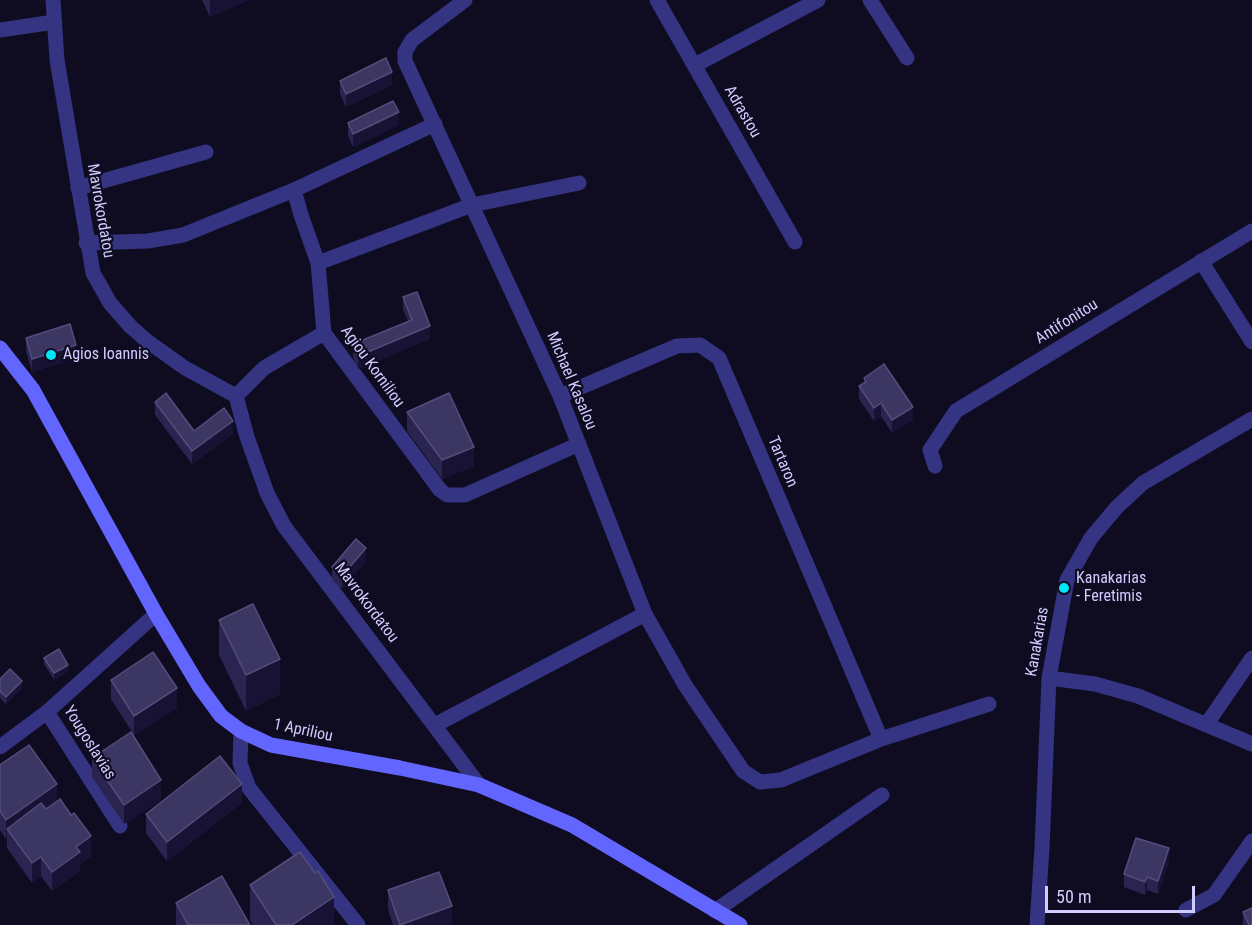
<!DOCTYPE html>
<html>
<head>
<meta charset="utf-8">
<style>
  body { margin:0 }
  #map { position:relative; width:1252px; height:925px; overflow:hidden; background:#0f0c21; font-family:"Roboto Condensed",sans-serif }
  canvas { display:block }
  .scale { position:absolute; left:1045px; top:886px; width:150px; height:27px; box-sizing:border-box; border:3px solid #d0ccff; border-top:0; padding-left:8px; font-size:18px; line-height:21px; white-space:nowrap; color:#d0ccff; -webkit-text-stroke:4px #0f0c21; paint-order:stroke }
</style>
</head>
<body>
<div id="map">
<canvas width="1252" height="925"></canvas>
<div class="scale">50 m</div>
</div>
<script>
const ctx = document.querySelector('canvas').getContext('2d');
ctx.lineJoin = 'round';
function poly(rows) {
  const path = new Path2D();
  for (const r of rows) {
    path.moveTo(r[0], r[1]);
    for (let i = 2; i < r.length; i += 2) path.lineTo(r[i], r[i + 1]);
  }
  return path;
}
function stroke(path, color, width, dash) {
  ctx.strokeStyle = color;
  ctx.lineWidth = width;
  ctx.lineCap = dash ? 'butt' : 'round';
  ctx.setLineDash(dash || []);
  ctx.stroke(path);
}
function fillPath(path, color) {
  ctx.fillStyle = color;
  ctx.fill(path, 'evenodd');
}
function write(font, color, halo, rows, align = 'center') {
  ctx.font = font + ' "Roboto Condensed",sans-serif';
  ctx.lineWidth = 4.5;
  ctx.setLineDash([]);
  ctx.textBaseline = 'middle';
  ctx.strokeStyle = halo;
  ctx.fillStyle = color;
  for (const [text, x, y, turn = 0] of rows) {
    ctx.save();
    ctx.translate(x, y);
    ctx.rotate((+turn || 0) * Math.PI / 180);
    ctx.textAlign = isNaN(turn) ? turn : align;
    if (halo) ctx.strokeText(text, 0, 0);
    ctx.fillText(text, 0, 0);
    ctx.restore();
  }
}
stroke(poly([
  [465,0,412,40,405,52,405,61,560,396,645,614,685,685,743,771,760,782,781,780,881,739,989,704],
  [657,0,795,242],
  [870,0,907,58],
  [0,30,54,22],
  [695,65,818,0],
  [78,188,206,152],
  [294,190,301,215,318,263,324,333,440,490,447,495,465,495,579,444],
  [86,243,148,241,183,235,294,190,435,124],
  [1201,261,1252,342],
  [318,263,472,205,579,183],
  [130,326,147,341,185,368,236,396,247,437,267,493,284,526,479,785],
  [236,396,264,368,324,333],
  [560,396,677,346,700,345,719,358,881,739],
  [935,466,930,450,956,411,1252,231],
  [1049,678,1095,684,1138,696,1252,744],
  [435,725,645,614],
  [1206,725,1252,658],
  [241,731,240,763,249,788,358,925],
  [0,747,47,712],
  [120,826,47,712,156,614],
  [1186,910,1214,895,1252,841],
  [715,911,882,795],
  [1037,925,1042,848,1049,678,1067,580,1091,538,1117,507,1143,483,1252,419]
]), '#343483', 15);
stroke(poly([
  [53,0,57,60,93,273,110,303,130,326]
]), '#343483', 15);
stroke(poly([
  [0,348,33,390,156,614,199,686,221,716,241,731,271,745,400,768,479,785,572,825,740,925]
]), '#6365ff', 15);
fillPath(poly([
  [202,0,249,0,210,17],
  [340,81,392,85,346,107,340,94],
  [348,123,399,125,353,147,348,136],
  [403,297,430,339,358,369,353,357,353,344,408,321,403,310],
  [26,338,76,358,32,372,26,351],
  [864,378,913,420,892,433,881,416,874,421,859,399,859,386,864,383],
  [155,402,194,431,233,434,192,464,155,415],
  [407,412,474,466,442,479,407,431],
  [366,561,342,589,332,580,332,567],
  [219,620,280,694,246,711,219,655],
  [44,658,68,671,54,680,44,664],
  [0,679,22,688,6,704,0,698],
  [111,680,177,708,134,735,111,699],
  [92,758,161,800,124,824,92,777],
  [0,765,57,801,91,856,80,864,80,871,52,891,41,876,32,883,7,848,7,838,6,839,0,830],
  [242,803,167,861,146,833,146,814],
  [1169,861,1158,894,1147,890,1145,895,1124,887,1124,874],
  [250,885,334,925,253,925,250,920],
  [388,890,452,925,393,925,388,909],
  [176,903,250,925,176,925],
  [1243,912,1252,925,1243,925]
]), '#2a2450');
fillPath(poly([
  [210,0,249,0,210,17],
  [392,72,392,85,346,107,346,94],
  [399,112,399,125,353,147,353,134],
  [430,326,430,339,358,369,358,356],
  [76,345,76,358,32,372,32,359],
  [881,403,881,416,874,421,874,408],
  [913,407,913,420,892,433,892,420],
  [233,421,233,434,192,464,192,451],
  [474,447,474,466,442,479,442,460],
  [366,548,366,561,342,589,342,576],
  [280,659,280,694,246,711,246,675],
  [68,665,68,671,54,680,54,673],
  [22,681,22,688,6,704,6,697],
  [177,688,177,708,134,735,134,716],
  [161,780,161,800,124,824,124,805],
  [57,784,57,804,7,829,7,838,6,839,6,820],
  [242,784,242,803,167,861,167,842],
  [91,836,91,856,80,864,80,871,52,891,52,872,76,847],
  [1169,848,1169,861,1158,894,1158,881],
  [41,857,41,876,32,883,32,863],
  [1147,877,1147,890,1145,895,1145,882],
  [334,897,334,925,292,925],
  [452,906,452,925,400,925]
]), '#181335');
const building = poly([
  [386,58,392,72,346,94,340,81,386,58],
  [393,101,399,112,353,134,348,123,393,101],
  [417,292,430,326,358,356,353,344,412,320,403,297,417,292],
  [70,324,76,345,32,359,26,338,70,324],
  [884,364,913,407,892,420,881,403,874,408,859,386,866,382,864,378,884,364],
  [166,393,194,431,224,408,233,421,192,451,155,402,166,393],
  [449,393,474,447,442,460,407,412,449,393],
  [356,539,366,548,342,576,332,567,356,539],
  [253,604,280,659,246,675,219,620,253,604],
  [59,649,68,665,54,673,44,658,59,649],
  [153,652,177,688,134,716,111,680,153,652],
  [10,669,22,681,6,697,0,691,0,679,10,669],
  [131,732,161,780,124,805,92,758,131,732],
  [29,745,57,784,6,820,0,811,0,765,29,745],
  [220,756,242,784,167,842,146,814,220,756],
  [60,799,71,815,74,813,91,836,76,847,80,852,52,872,41,857,32,863,7,829,41,803,46,809,60,799],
  [1136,838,1169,848,1158,881,1147,877,1145,882,1124,874,1136,838],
  [300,852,315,873,318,871,334,897,292,925,276,925,250,885,300,852],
  [439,872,452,906,400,925,388,890,439,872],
  [222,876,250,925,188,925,176,903,222,876],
  [1252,908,1252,925,1249,925,1243,912,1252,908]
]);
fillPath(building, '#3c3663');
stroke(building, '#534d7b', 1.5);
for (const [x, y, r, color] of [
  [51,355,6,"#00e7f7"],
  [1064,588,6,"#00e7f7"]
]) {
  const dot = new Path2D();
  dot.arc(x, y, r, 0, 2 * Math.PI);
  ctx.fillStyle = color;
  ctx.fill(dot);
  stroke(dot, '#0f0c21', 2);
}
write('16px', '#d0ccff', '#0f0c21', [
  ["Adrastou",742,112,60],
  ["Mavrokordatou",100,211,80],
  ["Antifonitou",1067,322,-32],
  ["Agiou Korniliou",372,367,54],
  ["Michael Kasalou",571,381,67],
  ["Tartaron",782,462,67],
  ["Mavrokordatou",366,603,53],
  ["Kanakarias",1038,642,-80],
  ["1 Apriliou",303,731,12],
  ["Yougoslavias",89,743,58]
]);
write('16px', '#d0ccff', '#0f0c21', [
  ["Agios Ioannis",63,355],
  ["Kanakarias",1076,579],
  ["- Feretimis",1076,597]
], 'left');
</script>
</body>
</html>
